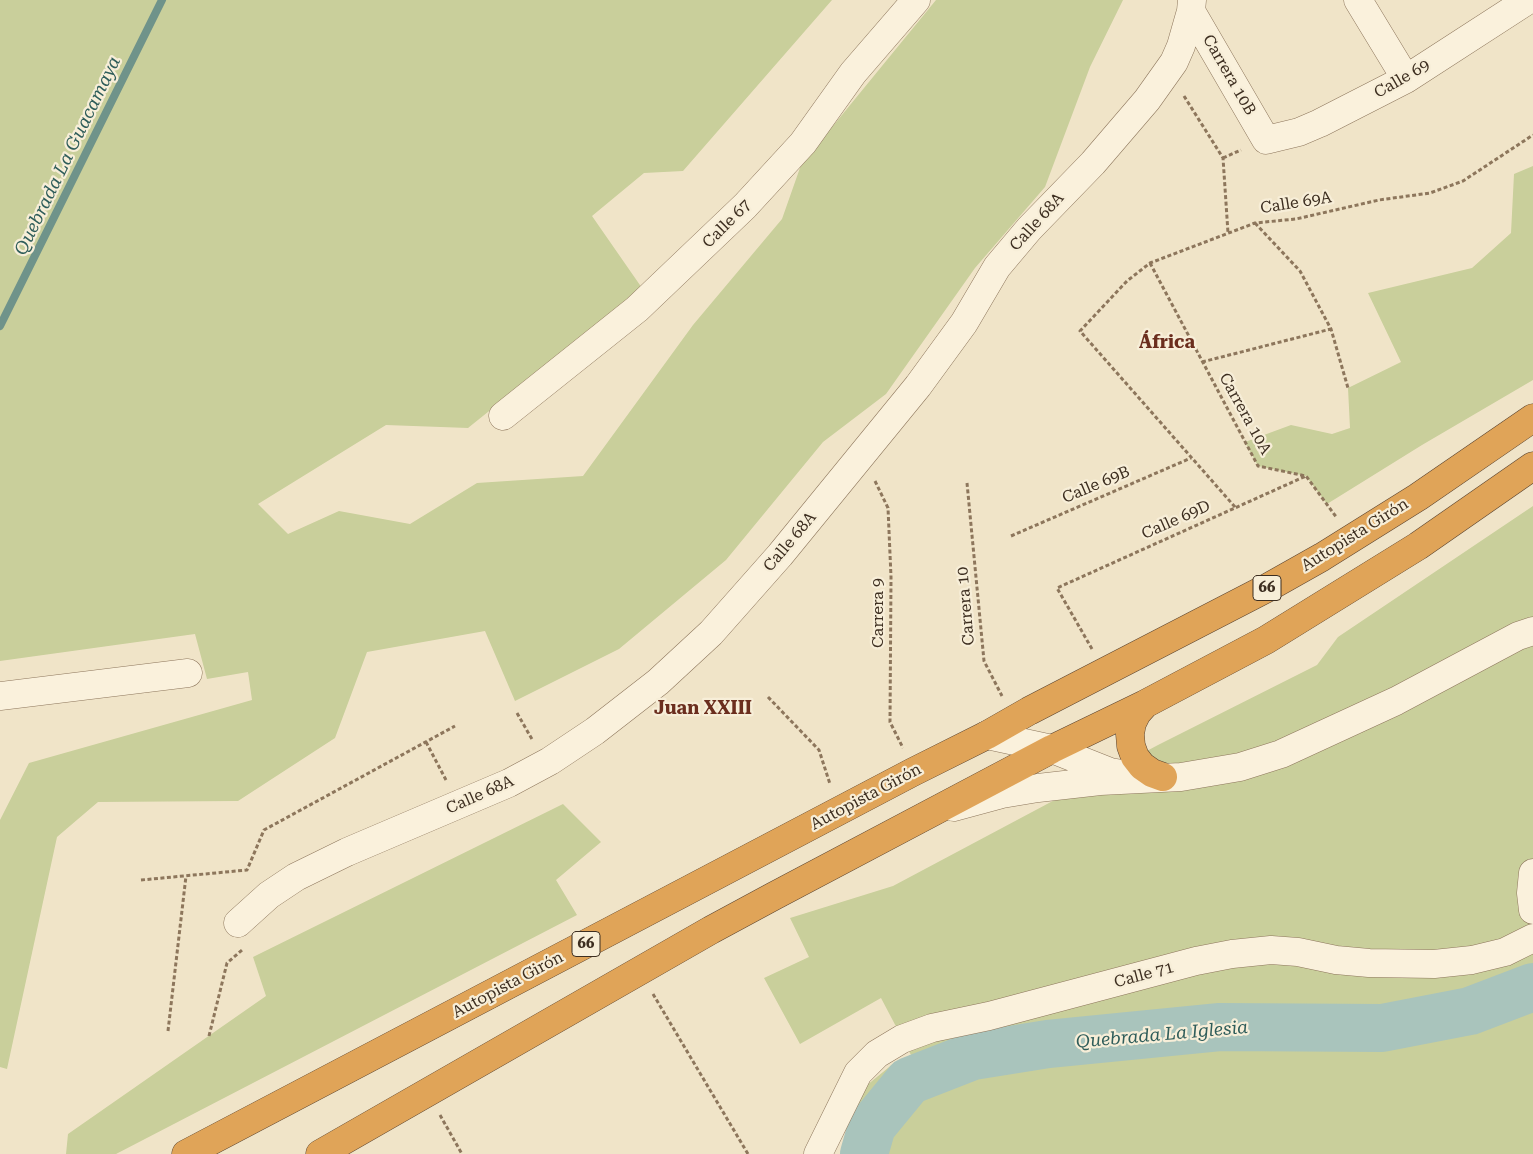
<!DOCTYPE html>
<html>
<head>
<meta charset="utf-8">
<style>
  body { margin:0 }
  canvas { display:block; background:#f0e4c8 }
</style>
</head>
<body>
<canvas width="1533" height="1154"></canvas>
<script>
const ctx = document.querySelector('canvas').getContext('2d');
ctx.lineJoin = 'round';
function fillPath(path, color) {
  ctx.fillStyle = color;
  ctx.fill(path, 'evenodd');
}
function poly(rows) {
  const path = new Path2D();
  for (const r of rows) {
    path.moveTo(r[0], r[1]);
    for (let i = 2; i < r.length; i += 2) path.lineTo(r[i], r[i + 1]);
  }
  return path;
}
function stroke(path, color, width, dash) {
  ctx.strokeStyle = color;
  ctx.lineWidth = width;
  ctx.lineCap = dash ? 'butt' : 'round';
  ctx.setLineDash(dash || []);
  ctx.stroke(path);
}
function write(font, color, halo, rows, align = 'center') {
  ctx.font = font + ' "Roboto Serif",serif';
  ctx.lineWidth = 4.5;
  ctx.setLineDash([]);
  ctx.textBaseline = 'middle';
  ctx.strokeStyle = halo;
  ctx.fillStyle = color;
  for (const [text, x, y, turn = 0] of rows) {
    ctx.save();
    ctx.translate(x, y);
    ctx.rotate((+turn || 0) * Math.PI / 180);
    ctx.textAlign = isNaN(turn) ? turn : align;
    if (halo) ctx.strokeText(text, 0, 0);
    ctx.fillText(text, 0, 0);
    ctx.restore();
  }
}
fillPath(poly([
  [0,0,832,0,683,171,644,173,592,216,642,288,468,428,386,425,258,504,288,534,339,511,410,524,477,483,583,476,693,325,782,219,801,165,936,0,1123,0,1090,67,1045,187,975,268,886,394,823,442,726,560,619,649,515,701,485,631,367,652,335,738,238,801,98,802,57,837,7,1069,0,1067,0,820,29,763,252,700,248,672,207,679,195,634,0,661],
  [1533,166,1533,380,1422,445,1327,504,1306,476,1258,466,1245,442,1291,425,1332,434,1350,428,1348,388,1401,362,1368,293,1472,268,1511,233,1514,174],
  [1533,506,1533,1154,843,1154,861,1090,894,1063,911,1055,881,998,800,1044,764,978,809,957,790,918,893,886,1158,745,1317,665,1338,637],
  [563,804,601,842,556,880,577,915,116,1154,66,1154,68,1134,266,996,253,957]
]), '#c9cf9b');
stroke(poly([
  [0,326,162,0]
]), '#6f938a', 8);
stroke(poly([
  [864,1154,872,1126,909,1081,973,1056,1048,1044,1220,1027,1382,1028,1470,1011,1533,987]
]), '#a9c4bc', 48);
const minor = poly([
  [1358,0,1406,79],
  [1191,11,1266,140,1299,132,1320,123,1406,79,1528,0],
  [503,416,637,309,745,206,803,143,853,73,916,0],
  [0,696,188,673],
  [987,735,1052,749,1110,772,1122,774],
  [954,807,1002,794,1038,788,1100,781,1181,777,1240,767,1281,754,1396,701,1518,636,1533,631],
  [1533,873,1531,893,1533,910],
  [238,923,269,895,296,877,347,852,509,783,550,761,595,731,658,682,711,633,780,555,918,386,964,323,997,267,1029,229,1093,163,1147,100,1174,62,1181,46,1191,11,1192,0],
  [818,1154,858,1073,877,1054,902,1039,932,1028,989,1016,1196,961,1232,954,1271,950,1298,952,1336,960,1369,963,1434,964,1472,960,1505,952,1533,938]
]);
const highway = poly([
  [1145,704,1137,713,1132,723,1130,734,1131,746,1135,757,1142,766,1152,773,1163,777],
  [186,1154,913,772,987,735,1029,711,1267,588,1322,557,1418,497,1533,418],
  [320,1154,711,930,774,896,1052,749,1145,704,1266,640,1418,546,1533,466]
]);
stroke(minor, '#8d765c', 29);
stroke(highway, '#5b4430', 29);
stroke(poly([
  [1184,96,1223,158,1228,233],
  [1223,158,1241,150],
  [1255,223,1300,271,1331,329,1348,388],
  [1150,263,1258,466,1306,476,1337,518],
  [1202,362,1331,329],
  [875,481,888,508,891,577,890,722,903,748],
  [967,483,984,661,1002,696],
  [1235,507,1080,331,1127,281,1150,263,1255,223,1296,219,1379,200,1430,193,1463,181,1533,135],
  [1011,536,1191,458],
  [1092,649,1057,588,1306,476],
  [768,697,819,750,830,784],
  [517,713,533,741],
  [426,742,446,780],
  [141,880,247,870,264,830,455,726],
  [653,994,748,1154],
  [168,1031,186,876],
  [209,1036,227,963,242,950],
  [440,1115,462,1154]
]), '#8d765c', 3, [4, 2.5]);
stroke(minor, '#faf1dc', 28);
stroke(highway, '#e0a458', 28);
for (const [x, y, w] of [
  [1267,588,28],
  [586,944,28]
]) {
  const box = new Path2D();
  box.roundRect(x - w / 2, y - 12.5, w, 25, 4);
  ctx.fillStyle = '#f7eed8';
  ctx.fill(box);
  stroke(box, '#3d2e20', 1);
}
write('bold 15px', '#3d2e20', null, [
  ["66",1267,588],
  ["66",586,944]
]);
write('16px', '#3d2e20', '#f7eed8', [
  ["Carrera 10B",1229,75,60],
  ["Calle 69",1402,79,-30],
  ["Calle 69A",1296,203,-9],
  ["Calle 68A",1037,222,-48],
  ["Calle 67",727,224,-45],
  ["Carrera 10A",1245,414,61],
  ["Calle 69B",1096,485,-23],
  ["Calle 69D",1176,520,-24],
  ["Autopista Girón",1355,535,-32],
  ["Calle 68A",790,542,-50],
  ["Carrera 10",966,606,-95],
  ["Carrera 9",878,613,-90],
  ["Calle 68A",480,795,-24],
  ["Autopista Girón",866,797,-28],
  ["Calle 71",1144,975,-15],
  ["Autopista Girón",508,985,-28]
]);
write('italic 18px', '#2f5d5a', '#f7eed8', [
  ["Quebrada La Guacamaya",68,156,-64],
  ["Quebrada La Iglesia",1162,1035,-5]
]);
write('bold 18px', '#6b2e1e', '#f7eed8', [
  ["África",1167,343],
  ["Juan XXIII",703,709]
]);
</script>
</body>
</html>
